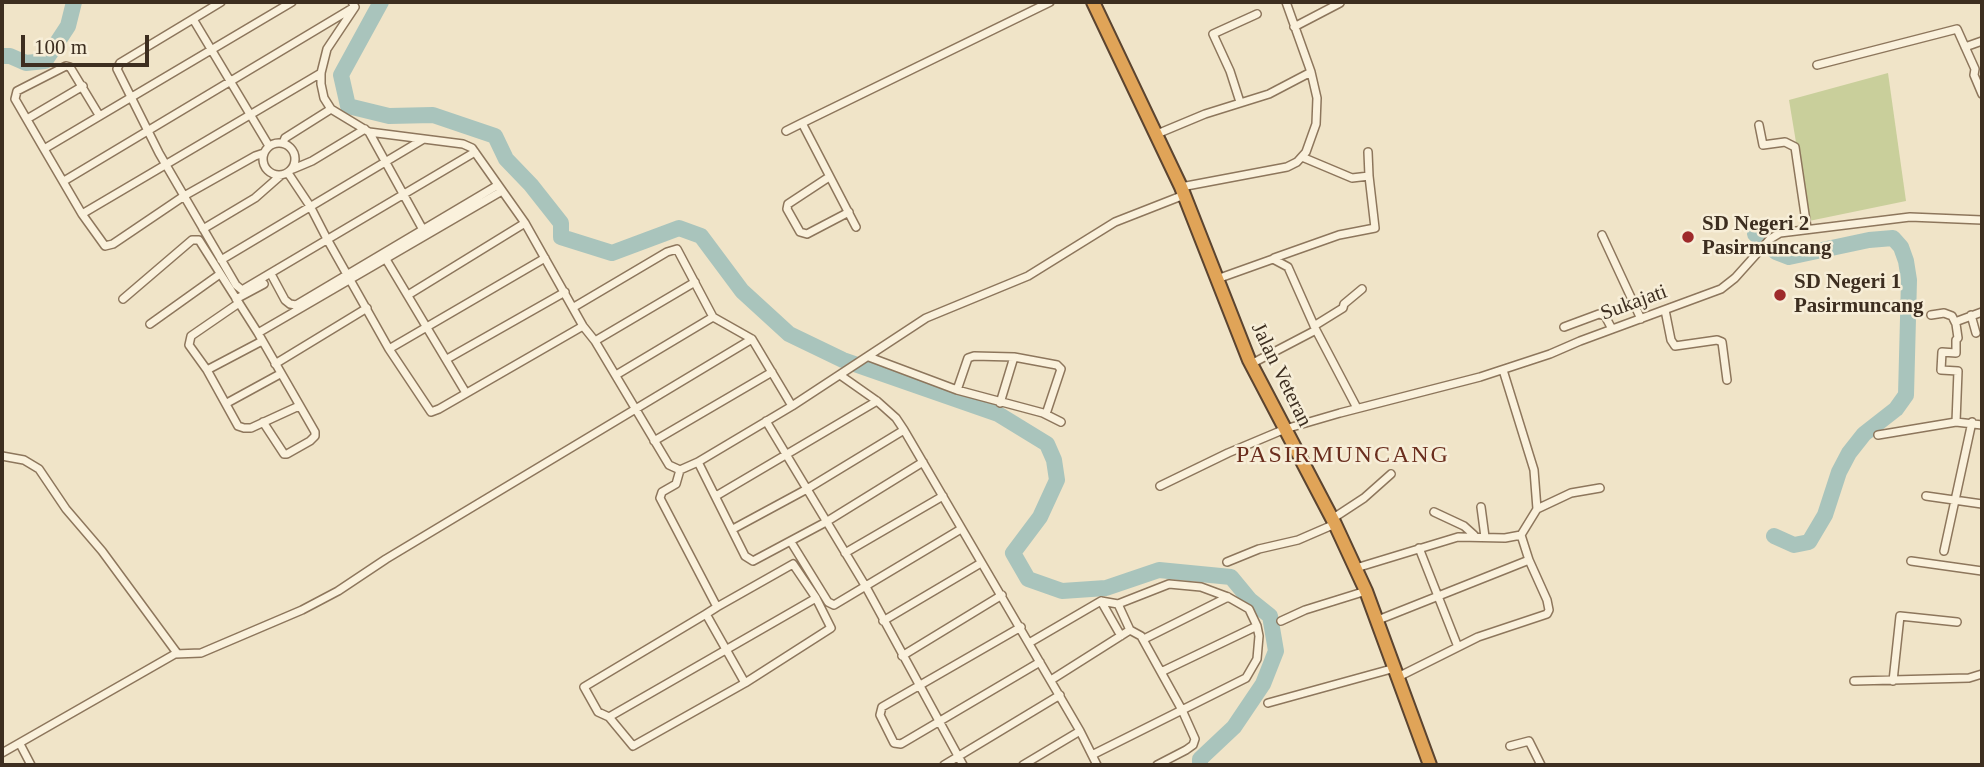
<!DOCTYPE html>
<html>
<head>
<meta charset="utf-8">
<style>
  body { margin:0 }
  #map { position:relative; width:1984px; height:767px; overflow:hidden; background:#f0e4c8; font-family:Georgia,serif }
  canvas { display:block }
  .frame { position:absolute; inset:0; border:4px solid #3d2e20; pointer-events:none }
  .scale { position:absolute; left:21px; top:35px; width:128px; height:32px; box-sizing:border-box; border:4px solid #3d2e20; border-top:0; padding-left:9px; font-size:21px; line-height:24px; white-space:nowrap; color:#3d2e20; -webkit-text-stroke:5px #f7eed8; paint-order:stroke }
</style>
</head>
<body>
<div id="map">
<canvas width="1984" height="767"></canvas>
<div class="frame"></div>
<div class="scale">100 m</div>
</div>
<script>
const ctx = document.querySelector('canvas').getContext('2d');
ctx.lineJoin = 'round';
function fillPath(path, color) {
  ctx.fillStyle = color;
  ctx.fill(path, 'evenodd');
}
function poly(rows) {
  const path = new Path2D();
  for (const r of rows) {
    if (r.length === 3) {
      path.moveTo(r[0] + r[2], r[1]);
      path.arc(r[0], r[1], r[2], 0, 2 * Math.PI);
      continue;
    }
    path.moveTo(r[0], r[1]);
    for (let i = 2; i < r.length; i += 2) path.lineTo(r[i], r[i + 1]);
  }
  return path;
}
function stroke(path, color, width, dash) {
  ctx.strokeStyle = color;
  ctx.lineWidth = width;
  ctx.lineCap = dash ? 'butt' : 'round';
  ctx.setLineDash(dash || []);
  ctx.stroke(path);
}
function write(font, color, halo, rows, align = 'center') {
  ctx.font = font + ' Georgia,serif';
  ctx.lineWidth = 5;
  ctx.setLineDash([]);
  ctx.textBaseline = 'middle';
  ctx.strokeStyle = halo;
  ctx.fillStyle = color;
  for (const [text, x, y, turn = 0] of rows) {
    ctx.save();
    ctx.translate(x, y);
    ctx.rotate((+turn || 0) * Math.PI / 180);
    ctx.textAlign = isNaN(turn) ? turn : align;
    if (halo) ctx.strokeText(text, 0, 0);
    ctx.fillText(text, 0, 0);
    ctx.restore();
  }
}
fillPath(poly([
  [1888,73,1906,201,1809,221,1789,100]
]), '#c9cf9b');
stroke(poly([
  [381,2,341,75,348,106,389,116,433,115,495,136,506,159,531,185,561,223,561,237,612,253,679,228,701,236,742,291,789,334,843,360,998,414,1047,444,1054,460,1057,480,1040,517,1013,553,1028,579,1062,591,1106,588,1159,570,1231,577,1250,600,1270,616,1276,651,1263,684,1234,727,1200,759,1200,765],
  [2,56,10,56,26,63,45,61,68,26,74,2],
  [1755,234,1776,252,1789,257,1869,240,1893,238,1901,247,1906,261,1909,280,1906,395,1896,409,1864,434,1849,453,1839,472,1825,515,1809,542,1794,545,1774,536]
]), '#a9c4bc', 16);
const street = poly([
  [221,2,193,19,269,146],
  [352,2,355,7,327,49,321,73,321,84,324,98,331,109,369,132,463,144,472,148,525,223,583,326,595,341,666,460,669,465,680,470,698,462,792,406,926,318,1028,276,1115,222,1184,195],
  [193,19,120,63,117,69,159,153,236,285,242,290,475,152],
  [1294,27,1340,3],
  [1965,47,1982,41],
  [1817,65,1957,29,1975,69,1974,75,1982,94],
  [1240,102,1230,71,1213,34,1257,14],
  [27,119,83,86],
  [802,123,1050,2],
  [1759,125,1763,145,1785,142,1795,147,1807,228],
  [786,131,802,123,856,227],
  [369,132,422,228],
  [1157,134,1205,114,1269,94,1311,72],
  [279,159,16],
  [283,143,285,138,331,109],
  [44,149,15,99,17,91,66,66,70,67,99,115],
  [264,153,255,156,184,196,113,244,105,246,82,214,44,149,292,2],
  [1302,157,1352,178,1369,176],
  [293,169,312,161,365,129],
  [288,173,310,206,327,239,389,349,431,412,439,409,583,326],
  [829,177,788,204,787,209,800,232,807,234,849,212],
  [64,181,351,9],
  [1181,187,1287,167,1297,162,1306,152,1316,124,1317,98,1311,72,1286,2],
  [82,214,321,73],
  [203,229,255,198,280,176],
  [1602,235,1641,319],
  [384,256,466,393],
  [1274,258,1339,235,1375,228,1369,176,1368,152],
  [221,260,422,140],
  [271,274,285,300,290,304,296,305,498,185],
  [1217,279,1273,259,1288,267,1316,330,1357,408],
  [408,295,525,223],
  [123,299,192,240,199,240,258,333,315,432,315,436,310,441,287,454,284,454,263,422],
  [236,299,264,284],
  [239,303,191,336,189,345,207,370,238,426,244,428,251,428,299,406],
  [574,307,667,252,677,249,713,317,752,339,792,406],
  [1665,310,1671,340,1675,346,1717,340,1722,342,1727,380],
  [1931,315,1944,313,1952,316,1956,324,1958,338,1956,340,1956,353,1942,352,1941,370,1958,371,1956,422],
  [1971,315,1976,333],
  [1955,322,1982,312],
  [150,324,220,274],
  [1314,326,1343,308,1344,304,1362,289],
  [1564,327,1599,314,1605,316,1612,329],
  [258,333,502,191],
  [595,341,695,282],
  [389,349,545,258],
  [869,357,957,390,1043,413,1061,422],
  [447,359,565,292],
  [275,364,367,308],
  [1251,364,1316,330],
  [207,370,262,341],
  [1503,370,1534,470,1537,509],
  [616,375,713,317],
  [840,375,877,401,896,418,904,430,1080,731,1023,765],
  [957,390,968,358,974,356,1014,357,1057,365,1061,369,1046,414],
  [227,403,280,374],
  [1000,403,1014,357],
  [766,421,866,587,963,765],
  [1878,435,1956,422,1982,425],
  [654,441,772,372],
  [2,456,24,460,39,469,66,509,102,551,177,653],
  [698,462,745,556,753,561,826,522,923,462],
  [680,470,676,484,662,492,660,498,717,607,706,614,745,683],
  [1160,486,1228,453,1285,429,1340,413,1480,377,1550,354,1580,341,1721,289,1735,278,1770,239,1780,233,1910,217,1982,220],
  [716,496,877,401],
  [1926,496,1982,504],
  [1481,507,1485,537],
  [1434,512,1464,526,1474,535],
  [1332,519,1364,498,1391,474],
  [733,529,807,489,904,430],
  [791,542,828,602,834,605,961,529],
  [1419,548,1458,647],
  [1944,551,1972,422],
  [845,553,943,496],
  [1529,560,1521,535,1537,509,1571,493,1600,488],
  [1911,561,1982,571],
  [1227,562,1259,549,1298,540,1335,524],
  [1356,568,1458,537,1505,538,1521,535],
  [1101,601,1121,636],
  [1118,604,1130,630],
  [706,614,584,687,598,712,609,717,633,746,745,683,831,628,816,598,793,564,717,607],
  [1378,620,1529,560,1547,600,1549,610,1547,614,1478,637,1398,677],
  [883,621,981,563],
  [1281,621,1305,610,1366,591],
  [1021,627,882,707,880,715,894,743,901,744,1040,662],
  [1144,639,1228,597],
  [1029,643,1101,601,1118,604,1169,584,1201,587,1228,597,1249,609,1257,626,1161,672],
  [902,656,1002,595],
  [1051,680,1130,630,1141,636,1182,710,1195,739,1193,745,1186,750,1157,765],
  [1854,681,1969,678,1982,674],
  [1893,681,1900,616,1957,622],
  [1268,703,1395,668],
  [609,717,816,598],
  [1080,731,1097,765],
  [20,744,31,765],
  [1510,746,1529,741,1541,765],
  [2,753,175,654,201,653,302,610,338,591,386,559,752,339],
  [1092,755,1246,678,1257,659,1259,636,1257,626],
  [944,765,1060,695]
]);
const highway = poly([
  [1093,2,1181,187,1249,360,1335,524,1366,591,1430,765]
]);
stroke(street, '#8d765c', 10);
stroke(highway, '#5b4430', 16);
stroke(street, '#faf1dc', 7);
stroke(highway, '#e0a458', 12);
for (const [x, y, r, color] of [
  [1688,237,7,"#9e2a2b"],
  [1780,295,7,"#9e2a2b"]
]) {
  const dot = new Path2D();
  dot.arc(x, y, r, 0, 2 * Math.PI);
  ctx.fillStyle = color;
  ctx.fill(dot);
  stroke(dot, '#f7eed8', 2.5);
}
write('bold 21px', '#3d2e20', '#f7eed8', [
  ["SD Negeri 2",1702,225],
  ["Pasirmuncang",1702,249],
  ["SD Negeri 1",1794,283],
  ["Pasirmuncang",1794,307]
], 'left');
write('21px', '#3d2e20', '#f7eed8', [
  ["Sukajati",1634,303,-20],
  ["Jalan Veteran",1281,375,64]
]);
ctx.letterSpacing = '2px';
write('24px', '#6b2e1e', '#f7eed8', [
  ["PASIRMUNCANG",1343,456]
]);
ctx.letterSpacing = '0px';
</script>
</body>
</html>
